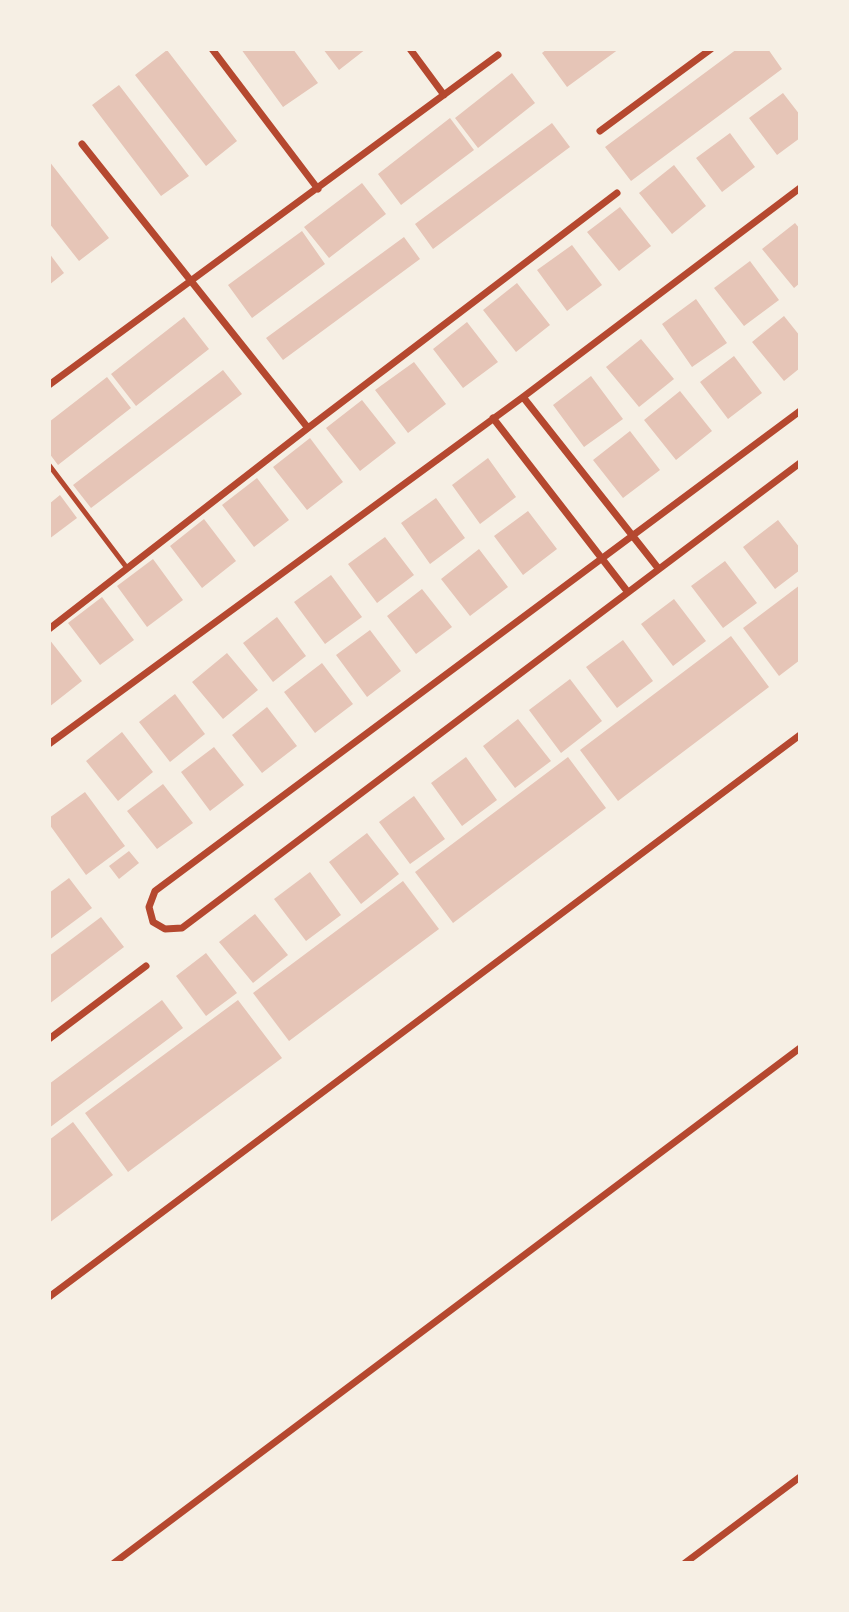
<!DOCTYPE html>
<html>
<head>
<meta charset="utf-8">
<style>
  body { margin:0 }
  #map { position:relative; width:849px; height:1612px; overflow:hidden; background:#f6efe4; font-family:"PT Sans",sans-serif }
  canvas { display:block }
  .frame { position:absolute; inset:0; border:51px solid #f6efe4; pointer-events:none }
</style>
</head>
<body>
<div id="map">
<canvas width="849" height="1612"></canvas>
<div class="frame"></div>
</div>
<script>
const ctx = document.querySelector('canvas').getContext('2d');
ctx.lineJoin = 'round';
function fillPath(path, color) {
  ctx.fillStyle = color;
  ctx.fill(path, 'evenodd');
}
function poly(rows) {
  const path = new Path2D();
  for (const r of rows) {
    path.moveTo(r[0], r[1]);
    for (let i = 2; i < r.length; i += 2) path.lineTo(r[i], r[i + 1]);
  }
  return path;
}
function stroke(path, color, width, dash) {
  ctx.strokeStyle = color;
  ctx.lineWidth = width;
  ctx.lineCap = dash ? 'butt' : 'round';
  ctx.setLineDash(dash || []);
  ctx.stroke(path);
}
fillPath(poly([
  [241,49,293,49,318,83,283,107],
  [323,49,366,49,339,70],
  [547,49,619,49,567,87,542,53],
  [737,49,768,49,782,69,631,181,605,147],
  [167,50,237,141,206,166,135,75],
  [512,73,535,103,478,148,455,118],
  [119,85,189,176,161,196,92,105],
  [783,93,800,115,800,138,777,155,749,118],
  [450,118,474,150,401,205,378,174],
  [552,123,570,147,433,249,415,224],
  [730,133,755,167,722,192,696,158],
  [49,161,109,238,79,261,49,223],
  [674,165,706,206,672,234,639,193],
  [362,183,386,214,329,258,304,227],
  [620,207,651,246,619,271,587,232],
  [795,223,800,229,800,283,794,288,762,249],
  [302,231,325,264,252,318,228,285],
  [404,237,420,259,283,360,266,338],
  [572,245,602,285,567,311,537,270],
  [49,253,64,273,49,285],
  [750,261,779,300,744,326,714,288],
  [517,283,550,325,516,352,483,310],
  [696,299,727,343,692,367,662,324],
  [784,316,800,336,800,368,784,381,752,342],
  [184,317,209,349,136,406,111,374],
  [467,322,498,362,463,388,433,349],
  [641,339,674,379,639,407,606,367],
  [734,356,762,393,728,419,700,382],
  [414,362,446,404,408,433,375,390],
  [223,370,242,394,91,508,73,485],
  [591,376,623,419,584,447,553,405],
  [107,377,131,408,58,465,49,453,49,422],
  [680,391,712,431,676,460,644,420],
  [362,400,396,443,360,471,326,428],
  [630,431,660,470,623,498,593,460],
  [310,438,343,482,307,510,273,467],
  [488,458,516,497,480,524,452,485],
  [257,478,289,520,254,547,222,505],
  [60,495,77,518,49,539,49,504],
  [436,498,465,538,430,564,401,523],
  [528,511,557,549,523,575,494,536],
  [204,519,236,561,202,588,170,546],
  [778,520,800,548,800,570,775,589,743,547],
  [385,537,414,575,377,603,348,564],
  [479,549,508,587,470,616,441,579],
  [153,559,183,600,147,627,117,586],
  [725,561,757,603,723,628,691,586],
  [331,575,362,617,325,644,294,602],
  [800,585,800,660,779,676,743,628],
  [422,589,452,627,416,654,387,616],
  [102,597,134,640,100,665,68,623],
  [674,599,706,641,673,666,641,624],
  [277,617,306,656,273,682,243,643],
  [370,630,401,671,367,697,336,655],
  [731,636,769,687,618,801,580,750],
  [49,639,82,681,49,707],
  [623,640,653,681,617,708,586,667],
  [227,653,258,690,223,719,192,682],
  [322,663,353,704,315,733,284,692],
  [570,679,602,721,561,753,529,710],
  [175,694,205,734,170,762,139,722],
  [267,707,297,746,262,773,232,735],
  [518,719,551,761,515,788,483,746],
  [122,732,153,772,118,801,86,761],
  [214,747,244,785,210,811,181,772],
  [466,757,497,800,462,826,431,783],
  [568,757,606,808,453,923,415,872],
  [163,784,193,823,157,849,127,811],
  [85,792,125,846,86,875,49,824,49,818],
  [414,796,445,839,410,864,379,822],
  [367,833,399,874,361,904,329,862],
  [129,851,139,863,119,879,109,866],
  [310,872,341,915,306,941,274,899],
  [69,878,92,908,49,940,49,893],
  [403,881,439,929,289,1041,253,993],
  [255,914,288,955,253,983,219,942],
  [101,917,124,947,49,1004,49,956],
  [206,953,237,993,206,1016,176,976],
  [162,1000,183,1028,49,1128,49,1084],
  [238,1000,282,1058,128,1172,85,1113],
  [73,1122,113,1175,49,1223,49,1140]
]), '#e6c5b7');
stroke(poly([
  [49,465,127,568]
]), '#b5482f', 5);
stroke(poly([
  [212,49,318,189],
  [410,49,444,95],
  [600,131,711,49],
  [82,144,308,428],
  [49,385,498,55],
  [523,397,658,568],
  [800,411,155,891,149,907,153,922,165,929,182,928,800,463],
  [493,418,627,591],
  [49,629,308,428,617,193],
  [49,744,523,397,800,188],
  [49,1039,146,966],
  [49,1297,800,735],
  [114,1563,800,1048],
  [685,1563,800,1477]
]), '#b5482f', 7);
</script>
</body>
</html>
